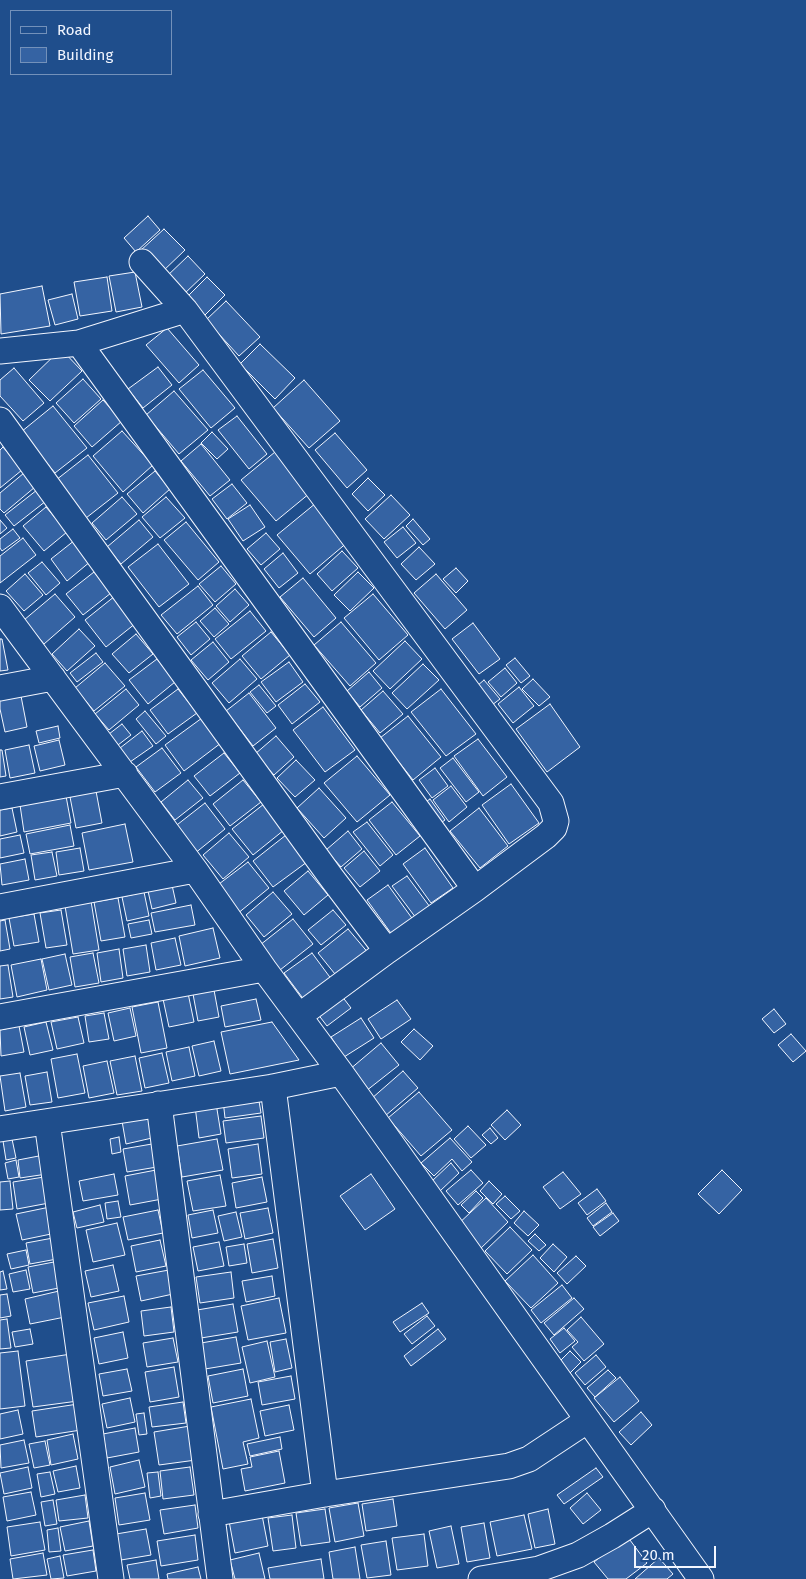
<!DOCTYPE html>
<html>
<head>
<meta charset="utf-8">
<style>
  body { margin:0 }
  #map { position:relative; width:806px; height:1579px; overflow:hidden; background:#1f4e8c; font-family:"Fira Sans",sans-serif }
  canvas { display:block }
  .legend { position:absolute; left:10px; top:10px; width:162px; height:65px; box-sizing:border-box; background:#1f4e8c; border:1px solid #7391ba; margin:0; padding:6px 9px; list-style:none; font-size:15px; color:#f2f6ff }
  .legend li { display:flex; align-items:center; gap:10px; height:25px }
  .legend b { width:25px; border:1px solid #7391ba }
  .scale { position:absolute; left:634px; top:1546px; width:82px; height:22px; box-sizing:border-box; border:2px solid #f2f6ff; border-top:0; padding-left:6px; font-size:15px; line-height:18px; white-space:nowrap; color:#f2f6ff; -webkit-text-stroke:4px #1f4e8c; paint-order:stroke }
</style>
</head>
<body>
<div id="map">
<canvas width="806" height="1579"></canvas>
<ul class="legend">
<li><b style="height:6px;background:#1f4e8c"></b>Road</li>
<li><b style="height:14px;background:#3563a3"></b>Building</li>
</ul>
<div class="scale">20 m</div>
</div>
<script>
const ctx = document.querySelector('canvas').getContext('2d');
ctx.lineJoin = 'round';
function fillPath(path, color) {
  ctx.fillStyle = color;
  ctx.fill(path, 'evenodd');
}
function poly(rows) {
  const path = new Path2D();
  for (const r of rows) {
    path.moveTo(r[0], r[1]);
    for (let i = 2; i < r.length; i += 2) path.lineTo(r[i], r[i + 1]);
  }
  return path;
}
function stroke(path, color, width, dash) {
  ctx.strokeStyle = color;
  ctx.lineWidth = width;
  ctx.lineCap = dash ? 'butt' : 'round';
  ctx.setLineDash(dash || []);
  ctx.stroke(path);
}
const building = poly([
  [148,216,160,230,136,252,124,238,148,216],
  [164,229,185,250,161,273,140,251,164,229],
  [188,256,205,274,183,295,165,278,188,256],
  [135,272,142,307,116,312,109,276,135,272],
  [107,277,112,311,80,316,74,282,107,277],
  [207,277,225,295,205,315,187,297,207,277],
  [42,286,50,326,1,334,0,294,42,286],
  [72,294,78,319,55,325,48,300,72,294],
  [226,301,260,337,239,356,206,320,226,301],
  [167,328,199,365,179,383,146,345,167,328],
  [260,344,295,378,275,399,240,364,260,344],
  [61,349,82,371,50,401,29,380,61,349],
  [158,367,172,385,143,408,128,389,158,367],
  [14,368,44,403,23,421,0,396,0,380,14,368],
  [203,370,235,408,211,428,179,389,203,370],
  [83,379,101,399,74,423,56,403,83,379],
  [304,380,340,421,309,448,273,408,304,380],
  [174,391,208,430,179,454,146,415,174,391],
  [103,400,122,421,92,447,74,426,103,400],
  [53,406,87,448,55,473,21,432,53,406],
  [237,416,267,454,249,469,218,430,237,416],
  [122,431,153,465,123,492,93,456,122,431],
  [212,432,228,449,217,459,201,443,212,432],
  [335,433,367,470,347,488,315,450,335,433],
  [201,444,230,480,210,496,181,461,201,444],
  [3,447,22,470,0,488,0,450,3,447],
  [275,452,310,493,276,521,241,480,275,452],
  [88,455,118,493,86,518,56,480,88,455],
  [155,471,170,489,143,513,127,494,155,471],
  [24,473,35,487,4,513,0,509,0,493,24,473],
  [368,478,385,495,368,511,352,494,368,478],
  [232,484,247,503,227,519,212,499,232,484],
  [37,490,46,501,14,526,5,515,37,490],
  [391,495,410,515,384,539,365,519,391,495],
  [122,497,137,514,106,540,92,523,122,497],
  [166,497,185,518,160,538,142,517,166,497],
  [316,503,349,541,310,574,277,535,316,503],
  [250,505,265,527,243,541,228,519,250,505],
  [46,507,67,532,44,551,23,526,46,507],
  [413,519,430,539,423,545,406,526,413,519],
  [0,520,7,528,0,534,0,520],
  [139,520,153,537,121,564,107,547,139,520],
  [186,522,219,562,198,580,164,540,186,522],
  [403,527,416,543,397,558,384,542,403,527],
  [13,529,20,538,2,551,0,548,0,539,13,529],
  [266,533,280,549,261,565,247,549,266,533],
  [23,538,36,555,0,583,0,556,23,538],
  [75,540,91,561,67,581,51,559,75,540],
  [158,544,189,584,159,607,128,567,158,544],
  [419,547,435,564,416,580,401,564,419,547],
  [342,551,358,568,332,591,317,574,342,551],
  [283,553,298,573,279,588,264,569,283,553],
  [42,562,60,583,46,595,28,573,42,562],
  [221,566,236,584,215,602,199,584,221,566],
  [456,568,468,581,456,593,443,579,456,568],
  [94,572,111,593,83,615,66,594,94,572],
  [358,572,374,588,350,611,334,595,358,572],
  [25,574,43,595,24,611,6,591,25,574],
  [436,574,467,610,445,629,414,593,436,574],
  [303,578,336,618,314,637,280,597,303,578],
  [198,586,213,605,177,634,161,615,198,586],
  [235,589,249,605,230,622,216,606,235,589],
  [55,594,75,617,44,644,24,620,55,594],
  [373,594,408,635,379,660,344,618,373,594],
  [115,596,136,623,106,647,85,620,115,596],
  [215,608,229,624,214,637,200,621,215,608],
  [250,611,266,631,231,659,215,639,250,611],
  [196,622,210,639,191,655,177,637,196,622],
  [341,622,376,663,350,686,314,645,341,622],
  [473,623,500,659,479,674,452,639,473,623],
  [79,629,95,646,67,671,52,654,79,629],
  [271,632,290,655,261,679,242,656,271,632],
  [136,634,153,654,129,673,112,654,136,634],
  [0,639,2,639,8,670,0,671,0,639],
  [405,641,422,659,390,689,373,671,405,641],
  [213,642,229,662,208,680,191,660,213,642],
  [96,653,103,662,77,682,70,673,96,653],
  [515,658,530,676,521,683,506,665,515,658],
  [157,659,175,682,148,704,129,680,157,659],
  [240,659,257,679,229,703,212,683,240,659],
  [289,662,303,682,276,702,261,682,289,662],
  [105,663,125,686,94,711,75,688,105,663],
  [423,664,439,680,407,709,392,693,423,664],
  [505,668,517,683,501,697,488,682,505,668],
  [369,672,382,688,360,707,347,691,369,672],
  [533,679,550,697,539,706,522,689,533,679],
  [484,680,500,699,492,705,477,686,484,680],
  [305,684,320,702,292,724,278,705,305,684],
  [259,685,276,706,267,713,250,692,259,685],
  [519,687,534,706,513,723,498,704,519,687],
  [126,689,139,705,109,730,95,714,126,689],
  [178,689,197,713,168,734,150,710,178,689],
  [441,689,476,734,446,756,411,712,441,689],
  [383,691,403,714,380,733,361,710,383,691],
  [249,693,276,728,253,746,226,711,249,693],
  [21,696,27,727,5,732,0,709,0,700,21,696],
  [550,704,580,747,547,772,516,729,550,704],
  [323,707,355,750,325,772,293,730,323,707],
  [145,711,166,736,156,744,136,719,145,711],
  [408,716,441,757,413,780,380,738,408,716],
  [202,718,221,743,184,771,165,745,202,718],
  [122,724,131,735,118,745,109,734,122,724],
  [58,726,60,738,39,743,36,731,58,726],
  [142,731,153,746,130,762,120,748,142,731],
  [276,736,294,757,274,775,255,754,276,736],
  [478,739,507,777,483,796,454,756,478,739],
  [59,740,65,765,40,771,34,746,59,740],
  [29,745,35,773,10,778,5,750,29,745],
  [162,748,181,773,155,792,136,767,162,748],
  [0,750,2,750,6,776,0,777,0,750],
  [224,753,240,773,210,796,194,776,224,753],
  [357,756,390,795,357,822,324,783,357,756],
  [453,758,479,792,466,802,440,768,453,758],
  [296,760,315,780,295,797,277,778,296,760],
  [435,768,448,786,432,798,419,780,435,768],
  [188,780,203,798,175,820,161,802,188,780],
  [243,780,261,802,230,826,213,804,243,780],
  [511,784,539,823,509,844,482,805,511,784],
  [451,786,467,807,449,822,433,800,451,786],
  [319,788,346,818,324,838,297,808,319,788],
  [96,791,102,823,76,828,70,797,96,791],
  [66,796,71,823,24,832,20,805,66,796],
  [430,799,445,820,435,827,420,806,430,799],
  [392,802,420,836,396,855,369,820,392,802],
  [205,803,225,829,194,854,173,828,205,803],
  [264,804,284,830,253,855,232,829,264,804],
  [12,808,17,832,0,836,0,810,12,808],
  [479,808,508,846,480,868,450,831,479,808],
  [367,822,393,855,380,866,353,832,367,822],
  [125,824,133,862,89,870,82,833,125,824],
  [70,825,74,846,30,854,26,834,70,825],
  [348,831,362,849,341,867,326,850,348,831],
  [229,833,249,857,223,879,203,855,229,833],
  [20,835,24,853,0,858,0,839,20,835],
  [286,835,307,862,273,887,253,861,286,835],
  [80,848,84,871,59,875,56,852,80,848],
  [425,848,453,888,431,903,403,864,425,848],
  [364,851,380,871,360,887,344,868,364,851],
  [52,852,57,876,35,880,31,855,52,852],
  [25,859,29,880,2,885,0,864,25,859],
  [248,862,269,888,237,914,215,887,248,862],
  [308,871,328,895,304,915,284,891,308,871],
  [407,876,430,907,416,918,392,886,407,876],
  [172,885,176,903,152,909,148,891,172,885],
  [388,885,414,921,393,936,367,900,388,885],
  [144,892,149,916,127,921,122,897,144,892],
  [273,892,292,914,264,937,246,915,273,892],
  [118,898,125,937,101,941,94,902,118,898],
  [91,901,99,950,73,954,65,906,91,901],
  [191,905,195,925,155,932,151,913,191,905],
  [61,910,67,945,46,948,40,913,61,910],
  [333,910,346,925,321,945,308,930,333,910],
  [34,914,39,942,14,946,9,918,34,914],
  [293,919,313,944,280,970,260,945,293,919],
  [5,920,10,949,0,951,0,921,5,920],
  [149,920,152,934,131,938,128,924,149,920],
  [213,928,220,958,185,966,179,936,213,928],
  [348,929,370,955,339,979,318,953,348,929],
  [175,938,181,965,156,970,151,943,175,938],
  [146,945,150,972,127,976,123,949,146,945],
  [119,949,123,978,101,982,97,953,119,949],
  [93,953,99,983,75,987,70,957,93,953],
  [312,953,332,980,305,1001,284,973,312,953],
  [65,954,72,985,49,990,42,959,65,954],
  [41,959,47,990,17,997,11,965,41,959],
  [8,965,13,997,0,999,0,966,8,965],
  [214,990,219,1017,198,1021,193,994,214,990],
  [338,991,351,1008,327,1026,314,1009,338,991],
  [188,993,194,1022,169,1027,163,999,188,993],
  [256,999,261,1020,225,1027,221,1006,256,999],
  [397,1000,411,1019,381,1039,368,1019,397,1000],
  [158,1002,167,1048,141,1053,132,1007,158,1002],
  [130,1008,136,1036,114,1041,108,1013,130,1008],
  [774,1009,786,1024,774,1033,762,1019,774,1009],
  [104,1013,109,1039,89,1042,85,1016,104,1013],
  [78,1017,84,1043,57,1049,51,1022,78,1017],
  [361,1018,374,1038,344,1057,331,1037,361,1018],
  [46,1022,53,1050,30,1055,24,1027,46,1022],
  [272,1022,299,1060,230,1074,221,1032,272,1022],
  [19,1026,24,1052,1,1056,0,1030,19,1026],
  [414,1029,433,1046,420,1060,401,1042,414,1029],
  [791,1034,806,1051,793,1062,778,1045,791,1034],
  [214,1041,221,1071,199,1076,192,1046,214,1041],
  [381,1043,399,1065,366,1091,349,1070,381,1043],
  [189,1047,195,1076,172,1081,166,1052,189,1047],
  [162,1053,169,1083,145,1088,139,1058,162,1053],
  [77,1054,85,1093,58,1098,51,1059,77,1054],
  [135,1056,142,1091,117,1095,110,1061,135,1056],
  [107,1061,114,1093,89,1098,83,1066,107,1061],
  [403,1071,418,1088,385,1116,371,1099,403,1071],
  [47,1072,52,1102,30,1105,25,1076,47,1072],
  [20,1073,26,1107,5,1111,0,1076,20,1073],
  [419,1092,452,1130,421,1156,388,1118,419,1092],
  [258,1095,261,1113,225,1118,223,1100,258,1095],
  [216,1103,221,1134,199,1138,195,1106,216,1103],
  [507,1110,521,1125,505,1140,491,1125,507,1110],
  [148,1116,152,1138,126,1144,122,1121,148,1116],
  [261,1116,264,1138,226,1143,223,1121,261,1116],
  [468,1126,486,1145,471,1158,454,1139,468,1126],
  [490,1128,498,1138,491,1144,482,1135,490,1128],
  [119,1137,121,1152,112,1154,110,1139,119,1137],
  [450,1138,472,1162,462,1171,452,1159,434,1176,421,1163,450,1138],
  [12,1139,16,1158,6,1160,3,1141,12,1139],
  [217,1139,223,1170,182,1177,177,1146,217,1139],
  [152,1144,157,1167,127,1172,123,1149,152,1144],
  [258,1144,262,1174,232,1178,228,1149,258,1144],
  [44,1155,47,1174,20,1178,18,1160,44,1155],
  [16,1160,19,1177,8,1179,5,1163,16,1160],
  [451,1163,459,1173,440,1191,431,1182,451,1163],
  [156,1170,162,1199,130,1205,125,1176,156,1170],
  [471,1170,483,1183,458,1205,446,1191,471,1170],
  [722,1170,742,1190,719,1214,698,1194,722,1170],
  [563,1172,581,1194,560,1209,543,1187,563,1172],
  [114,1174,118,1195,83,1201,79,1181,114,1174],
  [371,1174,395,1209,365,1230,340,1196,371,1174],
  [220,1175,226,1206,193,1211,187,1181,220,1175],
  [44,1177,49,1203,17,1209,13,1182,44,1177],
  [262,1177,267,1202,236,1208,232,1183,262,1177],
  [10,1181,13,1209,0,1210,0,1182,10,1181],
  [489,1181,502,1194,493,1204,480,1191,489,1181],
  [597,1189,606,1201,587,1215,578,1203,597,1189],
  [476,1191,483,1198,469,1213,461,1205,476,1191],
  [505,1196,520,1211,511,1219,496,1204,505,1196],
  [486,1198,508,1222,479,1250,456,1226,486,1198],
  [118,1201,121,1217,107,1219,105,1203,118,1201],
  [606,1203,612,1212,593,1226,587,1218,606,1203],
  [100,1205,104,1222,77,1228,73,1212,100,1205],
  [50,1207,56,1233,22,1240,16,1214,50,1207],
  [268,1208,273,1233,245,1239,240,1213,268,1208],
  [158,1210,163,1233,128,1240,123,1217,158,1210],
  [213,1210,218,1233,192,1238,188,1215,213,1210],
  [524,1211,539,1225,528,1236,514,1223,524,1211],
  [236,1212,242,1237,224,1241,218,1216,236,1212],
  [613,1213,619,1221,600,1236,593,1227,613,1213],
  [117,1223,125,1255,93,1262,86,1230,117,1223],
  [510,1227,532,1250,507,1274,485,1251,510,1227],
  [535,1234,546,1245,539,1251,528,1241,535,1234],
  [53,1238,57,1259,30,1264,26,1243,53,1238],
  [273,1239,278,1268,252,1273,247,1244,273,1239],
  [160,1240,166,1266,136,1272,131,1246,160,1240],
  [219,1242,224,1266,198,1271,193,1247,219,1242],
  [244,1244,247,1263,229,1266,226,1247,244,1244],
  [553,1244,567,1257,554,1272,540,1258,553,1244],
  [26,1250,29,1265,11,1269,7,1254,26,1250],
  [533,1255,558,1283,531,1308,505,1281,533,1255],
  [576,1256,586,1266,567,1284,557,1273,576,1256],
  [59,1261,64,1287,33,1293,28,1267,59,1261],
  [113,1265,119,1291,91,1297,85,1271,113,1265],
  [26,1270,30,1289,13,1292,9,1274,26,1270],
  [169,1270,173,1294,141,1301,136,1276,169,1270],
  [3,1271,7,1289,0,1290,0,1272,3,1271],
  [231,1272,234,1298,200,1303,196,1277,231,1272],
  [272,1276,275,1296,246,1302,242,1281,272,1276],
  [562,1285,572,1298,541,1323,531,1310,562,1285],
  [59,1291,65,1317,30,1324,25,1299,59,1291],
  [7,1294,11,1316,0,1318,0,1295,7,1294],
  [124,1296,129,1322,94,1330,88,1303,124,1296],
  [279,1298,286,1333,248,1340,241,1306,279,1298],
  [574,1298,584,1309,554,1335,544,1323,574,1298],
  [422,1303,429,1313,400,1332,393,1322,422,1303],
  [233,1304,238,1332,201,1338,197,1310,233,1304],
  [171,1307,174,1332,144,1336,141,1311,171,1307],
  [427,1316,435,1326,412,1344,404,1334,427,1316],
  [581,1317,604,1344,584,1361,572,1347,578,1342,567,1330,581,1317],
  [7,1319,11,1348,0,1349,0,1320,7,1319],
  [564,1328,575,1341,560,1353,550,1339,564,1328],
  [30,1329,33,1344,15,1347,12,1332,30,1329],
  [438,1329,446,1339,411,1366,404,1356,438,1329],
  [123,1332,128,1358,99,1364,94,1338,123,1332],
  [236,1337,241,1363,205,1369,201,1343,236,1337],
  [173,1338,178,1362,147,1367,143,1343,173,1338],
  [286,1339,292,1368,275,1372,270,1342,286,1339],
  [267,1341,275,1377,250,1383,242,1347,267,1341],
  [18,1351,25,1406,0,1409,0,1353,18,1351],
  [570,1351,581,1362,567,1376,556,1365,570,1351],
  [71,1354,78,1401,33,1407,26,1361,71,1354],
  [596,1355,606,1367,585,1385,575,1373,596,1355],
  [174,1367,179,1397,150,1402,145,1372,174,1367],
  [127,1369,132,1391,103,1396,99,1374,127,1369],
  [243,1369,248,1396,213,1403,208,1376,243,1369],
  [608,1370,616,1378,595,1397,587,1388,608,1370],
  [291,1376,295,1399,262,1405,258,1382,291,1376],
  [620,1377,639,1401,614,1422,594,1398,620,1377],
  [130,1398,135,1422,107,1428,102,1404,130,1398],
  [251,1399,259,1438,243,1442,248,1464,223,1469,211,1407,251,1399],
  [183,1402,186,1423,152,1427,149,1407,183,1402],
  [78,1404,81,1430,36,1437,32,1411,78,1404],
  [289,1405,294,1430,265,1436,260,1411,289,1405],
  [18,1410,23,1434,0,1439,0,1414,18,1410],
  [641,1412,652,1425,631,1445,619,1432,641,1412],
  [144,1413,147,1434,139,1435,136,1414,144,1413],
  [190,1426,196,1460,159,1465,154,1432,190,1426],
  [135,1428,139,1452,107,1458,103,1434,135,1428],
  [73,1434,78,1459,51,1465,47,1440,73,1434],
  [280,1437,282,1449,250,1456,247,1444,280,1437],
  [24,1440,29,1463,1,1468,0,1445,24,1440],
  [45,1441,50,1465,34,1468,29,1444,45,1441],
  [279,1451,285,1483,245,1491,241,1469,252,1467,250,1457,279,1451],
  [139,1460,145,1487,115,1494,110,1467,139,1460],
  [76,1466,80,1488,58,1492,53,1471,76,1466],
  [28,1467,32,1488,4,1494,0,1473,28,1467],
  [190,1467,194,1495,163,1499,160,1471,190,1467],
  [596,1468,603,1477,564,1504,557,1495,596,1468],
  [50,1472,55,1494,41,1497,37,1474,50,1472],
  [158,1472,161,1496,150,1498,147,1473,158,1472],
  [31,1492,36,1515,7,1521,3,1497,31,1492],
  [145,1493,150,1520,119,1525,115,1498,145,1493],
  [587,1493,601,1510,583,1524,570,1508,587,1493],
  [85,1495,88,1518,59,1521,56,1500,85,1495],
  [393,1499,397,1526,366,1531,362,1504,393,1499],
  [53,1500,57,1524,45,1526,41,1502,53,1500],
  [358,1503,364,1536,335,1542,329,1508,358,1503],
  [195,1505,198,1528,164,1534,160,1510,195,1505],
  [325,1509,330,1542,301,1546,296,1513,325,1509],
  [548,1509,555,1544,535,1548,528,1514,548,1509],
  [262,1515,268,1546,235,1553,229,1521,262,1515],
  [292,1515,296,1548,273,1551,268,1518,292,1515],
  [524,1515,532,1549,497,1556,490,1522,524,1515],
  [89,1521,93,1546,65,1551,60,1527,89,1521],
  [40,1522,45,1550,11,1556,7,1527,40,1522],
  [484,1523,490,1558,467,1562,461,1527,484,1523],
  [451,1526,459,1564,437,1568,429,1531,451,1526],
  [58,1528,61,1551,49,1552,47,1530,58,1528],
  [146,1529,151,1555,121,1560,116,1534,146,1529],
  [424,1534,428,1566,397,1570,392,1538,424,1534],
  [195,1535,198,1560,161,1566,157,1541,195,1535],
  [627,1536,647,1563,626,1579,608,1579,594,1562,627,1536],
  [386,1541,391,1575,367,1578,361,1545,386,1541],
  [355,1547,360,1579,333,1579,329,1552,355,1547],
  [93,1550,96,1571,67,1576,63,1555,93,1550],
  [43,1553,47,1575,13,1579,10,1559,43,1553],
  [259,1553,265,1579,235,1579,230,1560,259,1553],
  [60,1556,64,1578,51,1579,47,1559,60,1556],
  [659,1558,673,1574,667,1579,635,1579,659,1558],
  [321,1559,324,1579,270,1579,268,1568,321,1559],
  [156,1560,159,1579,130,1579,127,1565,156,1560],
  [198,1567,201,1579,168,1579,167,1574,198,1567]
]);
fillPath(building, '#3563a3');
stroke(building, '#f2f6ff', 1);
const minor = poly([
  [79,343,475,889],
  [0,351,79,343,185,310],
  [0,420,331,877,387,951,475,889,546,836,554,828,556,821,551,803,185,310,142,262],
  [0,607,195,870,264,969,341,1073,701,1579],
  [0,688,53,678],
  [0,797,125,774],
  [0,907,195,870],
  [299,1016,387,951],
  [0,1017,264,969],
  [273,1087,325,1494],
  [159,1104,220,1579],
  [47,1122,111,1579],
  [0,1129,273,1087,341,1073],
  [211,1514,325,1494,509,1466,529,1459,588,1420],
  [481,1579,539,1569,578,1555,612,1536,653,1510]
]);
stroke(minor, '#f2f6ff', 27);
stroke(minor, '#1f4e8c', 25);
</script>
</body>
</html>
